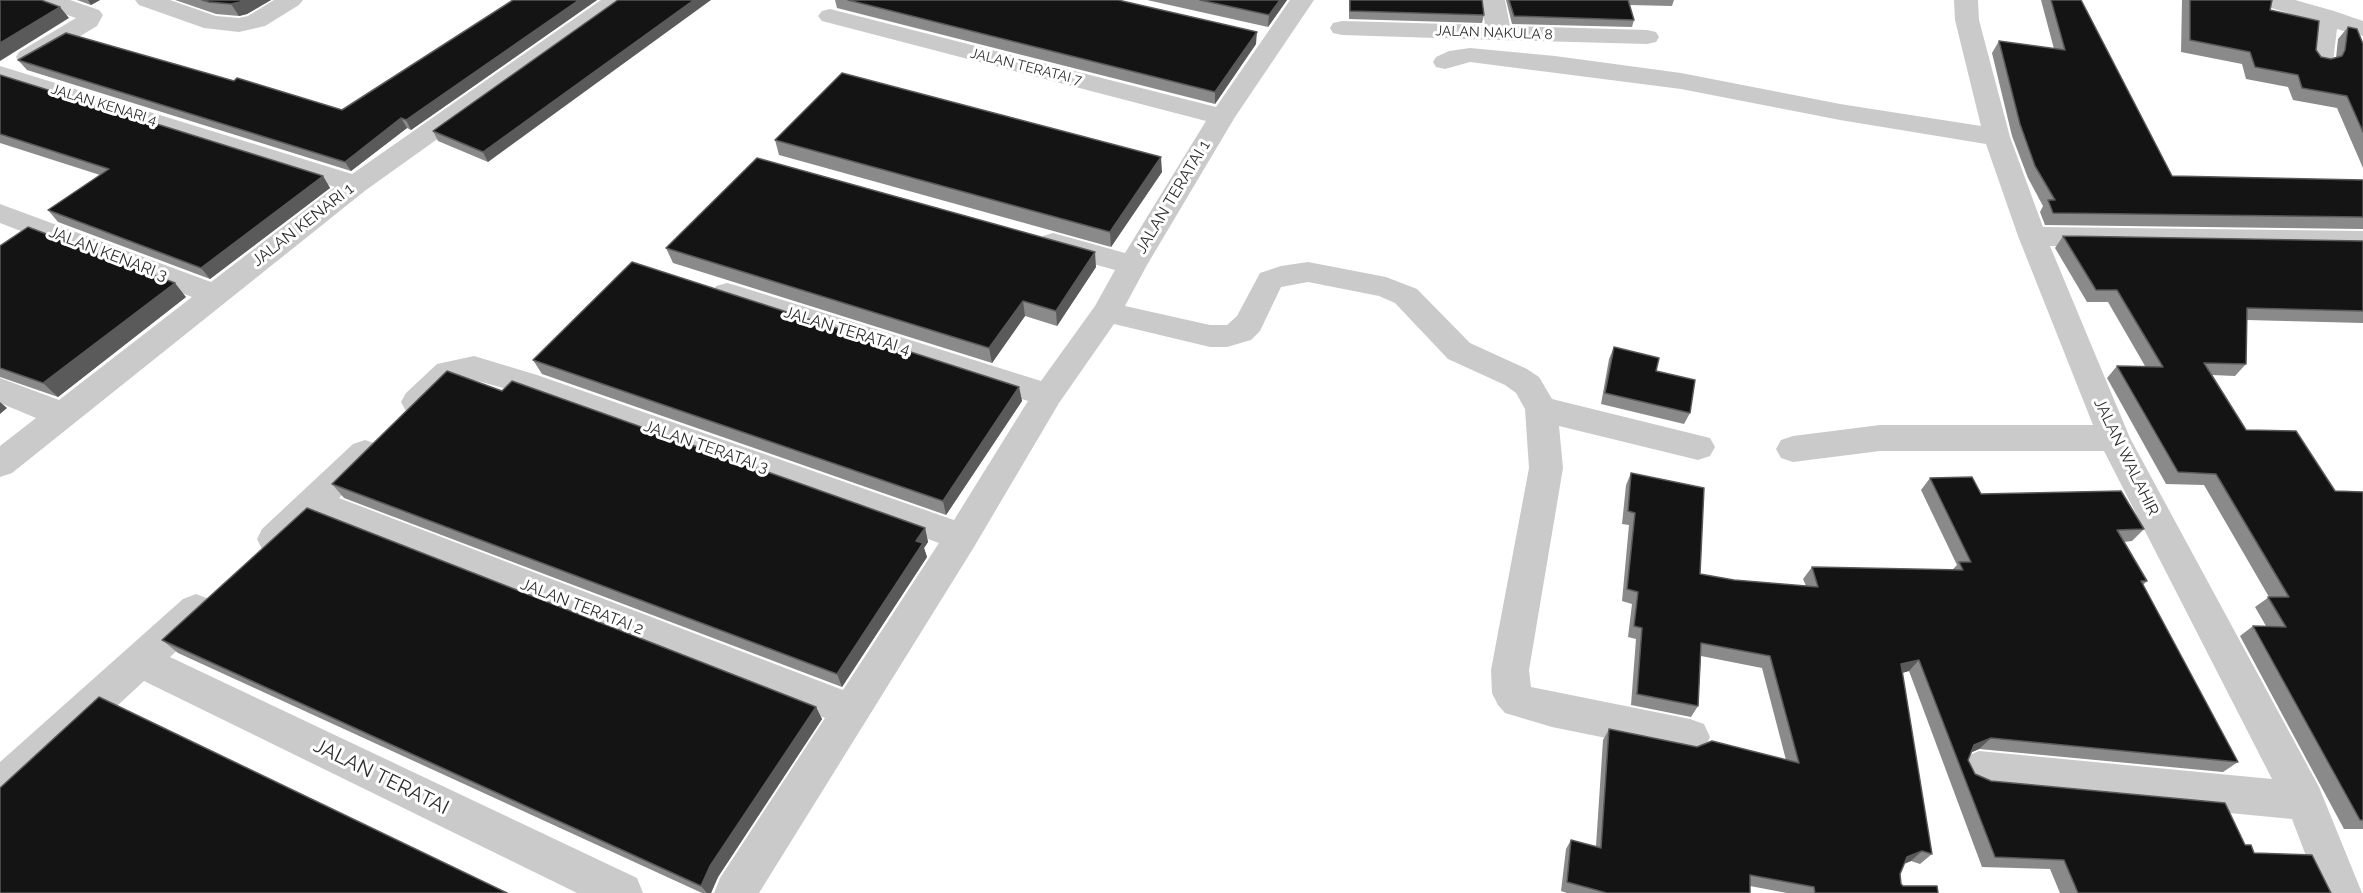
<!DOCTYPE html>
<html>
<head>
<meta charset="utf-8">
<style>
  body { margin:0 }
  canvas { display:block; background:#fff }
</style>
</head>
<body>
<canvas width="2363" height="893"></canvas>
<script>
const ctx = document.querySelector('canvas').getContext('2d');
ctx.lineJoin = 'round';
function poly(rows) {
  const path = new Path2D();
  for (const r of rows) {
    path.moveTo(r[0], r[1]);
    for (let i = 2; i < r.length; i += 2) path.lineTo(r[i], r[i + 1]);
  }
  return path;
}
function fillPath(path, color) {
  ctx.fillStyle = color;
  ctx.fill(path, 'evenodd');
}
function stroke(path, color, width, dash) {
  ctx.strokeStyle = color;
  ctx.lineWidth = width;
  ctx.lineCap = dash ? 'butt' : 'round';
  ctx.setLineDash(dash || []);
  ctx.stroke(path);
}
function write(font, color, halo, rows, align = 'center') {
  ctx.font = font + ' Raleway,sans-serif';
  ctx.lineWidth = 6;
  ctx.setLineDash([]);
  ctx.textBaseline = 'middle';
  ctx.strokeStyle = halo;
  ctx.fillStyle = color;
  for (const [text, x, y, turn = 0] of rows) {
    ctx.save();
    ctx.translate(x, y);
    ctx.rotate((+turn || 0) * Math.PI / 180);
    ctx.textAlign = isNaN(turn) ? turn : align;
    if (halo) ctx.strokeText(text, 0, 0);
    ctx.fillText(text, 0, 0);
    ctx.restore();
  }
}
fillPath(poly([
  [34,0,70,0,99,10,103,15,97,26,37,62,28,64,19,62,16,57,19,52,76,18,38,5,34,0],
  [135,0,170,0,216,16,239,18,248,16,274,0,303,0,299,5,265,26,239,32,204,28,139,5,135,0],
  [601,0,629,0,625,5,366,190,12,473,0,477,0,446,36,418,0,403,0,378,59,400,192,297,0,223,0,204,211,282,335,187,0,81,0,66,352,174,601,0],
  [1290,0,1314,0,1235,117,1147,265,1125,306,1210,325,1227,325,1237,316,1260,273,1281,266,1308,262,1386,277,1417,289,1470,343,1527,369,1539,377,1552,399,1710,438,1715,447,1710,456,1698,460,1559,426,1563,468,1529,670,1531,687,1690,719,1704,724,1710,737,1704,750,1690,755,1552,727,1505,713,1498,705,1492,693,1491,670,1529,468,1525,409,1516,393,1505,385,1448,359,1395,303,1379,296,1308,282,1281,287,1260,331,1251,340,1227,347,1210,347,1114,324,1059,403,974,547,759,893,714,893,720,878,825,718,318,519,286,549,274,553,262,549,257,539,262,529,353,444,365,440,377,444,382,453,377,462,339,498,843,690,939,543,518,392,474,380,457,382,428,411,417,414,406,411,401,402,406,393,437,364,474,356,537,375,954,520,1028,401,716,300,712,293,716,286,727,283,738,286,1041,381,1095,306,1115,270,1043,250,1039,243,1043,236,1053,233,1125,253,1206,121,822,21,818,16,822,11,830,9,1216,107,1290,0],
  [1481,0,1505,0,1510,26,1647,30,1656,32,1659,37,1656,42,1647,44,1499,40,1342,35,1333,33,1330,28,1333,23,1342,21,1485,25,1481,0],
  [1954,0,1978,0,1979,20,2010,137,2043,227,2363,231,2363,251,2050,246,2130,438,2319,787,2362,893,2320,893,2292,819,1979,789,1965,783,1959,770,1965,757,1979,751,2272,779,2104,451,1880,451,1793,462,1781,458,1776,449,1781,440,1793,436,1880,425,2093,425,2018,236,1986,144,1840,120,1681,89,1470,62,1445,69,1436,67,1433,62,1436,57,1449,51,1470,48,1555,56,1681,73,1840,104,1981,126,1955,20,1954,0],
  [2258,0,2295,0,2334,11,2363,21,2363,36,2337,29,2333,62,2330,67,2321,69,2312,67,2309,62,2313,21,2262,5,2258,0],
  [196,594,209,599,214,610,209,621,170,657,637,878,643,893,577,893,144,681,14,801,0,807,0,762,183,599,196,594]
]), '#cacaca');
fillPath(poly([
  [77,0,100,0,91,5],
  [175,0,271,0,247,14,239,16,216,14],
  [513,0,597,0,411,130,407,128,351,171,27,70,18,60,234,81,342,110],
  [618,0,488,162,438,141,433,131],
  [835,0,1118,0,1256,44,1215,104,837,8],
  [1147,0,1287,0,1268,27],
  [1349,0,1482,0,1484,15,1482,23,1349,19],
  [1506,0,1674,0,1672,6,1630,5,1634,20,1632,27,1512,24],
  [2041,0,2081,0,2172,176,2363,180,2363,229,2045,225,2040,212,2043,206,2028,178,2012,136,1992,53,1999,41,2054,49],
  [2182,0,2272,0,2270,10,2316,50,2321,57,2331,59,2336,58,2338,39,2348,27,2363,44,2363,168,2337,108,2293,100,2288,87,2246,79,2242,64,2181,52],
  [0,75,323,176,330,188,210,279,58,222,48,210,100,175,0,143],
  [775,140,1162,172,1111,247,779,155],
  [2063,236,2363,241,2363,323,2247,320,2246,364,2235,376,2212,375,2246,430,2335,491,2363,492,2363,829,2344,829,2240,636,2253,626,2266,626,2255,607,2269,597,2204,485,2166,484,2107,378,2117,366,2145,366,2108,302,2087,302,2055,248],
  [0,246,186,297,58,397,0,377],
  [666,248,1096,267,1057,326,1025,316,992,363,673,263],
  [1614,347,1656,371,1690,413,1684,424,1601,404,1609,359],
  [533,360,1019,387,1022,401,946,515,542,374],
  [502,391,925,528,928,542,924,548,927,557,842,687,344,498,332,484],
  [1631,473,1700,574,1734,580,1806,586,1803,579,1812,567,1952,570,1957,565,1921,490,1930,478,1981,494,2144,529,2132,541,2124,542,2147,581,2143,585,2238,762,2223,772,1979,749,1972,752,1968,760,1975,774,1991,781,2245,845,2254,853,2331,893,2060,893,2050,869,1982,867,1909,671,1902,673,1932,854,1920,864,1911,861,1904,864,1900,874,1901,884,1903,886,1938,893,1787,893,1750,886,1750,893,1567,893,1561,891,1566,849,1571,840,1596,846,1603,740,1609,729,1697,747,1786,760,1762,668,1701,656,1698,706,1691,717,1631,705,1636,639,1628,637,1632,604,1622,601,1629,525,1622,524,1626,485],
  [162,640,816,707,822,719,718,877,711,893,702,893,178,653]
]), '#8a8a8a');
fillPath(poly([
  [88,0,100,0,91,5],
  [244,0,271,0,247,14,239,16,231,4],
  [579,0,597,0,411,130,406,120],
  [694,0,711,0,488,162,483,152],
  [1280,0,1287,0,1268,27,1269,15],
  [60,7,69,18,0,61,0,43],
  [1257,32,1256,44,1215,104,1215,92],
  [401,118,407,128,351,171,345,162],
  [1161,157,1162,172,1111,247,1110,232],
  [323,176,330,188,210,279,201,268],
  [1095,252,1096,267,1057,326,1056,311],
  [175,283,186,297,58,397,43,383],
  [1023,301,1025,316,992,363,989,348],
  [1019,387,1022,401,946,515,943,501],
  [0,402,7,408,0,414],
  [925,528,928,542,924,548,927,557,842,687,837,674,916,541],
  [1919,660,1909,671,1891,676,1901,664],
  [816,707,822,719,718,877,711,893,707,893,701,886,710,866],
  [1991,738,1979,749,1963,756,1974,745],
  [1922,851,1911,861,1896,867,1907,857]
]), '#5a5a5a');
const building = poly([
  [0,0,41,0,60,7,0,43,0,0],
  [202,0,244,0,240,2,231,4,209,2,202,0],
  [513,0,579,0,406,120,401,118,345,162,18,60,66,33,234,81,237,78,342,110,513,0],
  [618,0,694,0,483,152,433,131,618,0],
  [848,0,1118,0,1257,32,1215,92,848,0],
  [1200,0,1280,0,1269,15,1200,0],
  [1350,0,1482,0,1484,15,1350,11,1350,0],
  [1509,0,1628,0,1634,20,1514,16,1509,0],
  [2051,0,2081,0,2172,176,2363,180,2363,217,2053,213,2048,200,2055,200,2035,166,2020,124,1999,41,2065,50,2051,0],
  [2190,0,2272,0,2270,10,2319,21,2316,50,2321,57,2331,59,2342,56,2345,50,2348,27,2357,29,2363,44,2363,132,2347,96,2302,88,2298,75,2255,67,2250,52,2190,40,2190,0],
  [842,73,1161,157,1110,232,775,140,842,73],
  [0,75,323,176,201,268,48,210,109,169,0,134,0,75],
  [757,158,1095,252,1056,311,1023,301,989,348,666,248,757,158],
  [28,227,175,283,43,383,0,368,0,246,28,227],
  [2063,236,2363,241,2363,311,2247,308,2246,364,2204,363,2246,430,2296,431,2335,491,2363,492,2363,820,2360,820,2253,626,2286,627,2268,597,2289,597,2216,474,2178,472,2117,366,2163,367,2117,290,2096,290,2063,236],
  [632,262,1019,387,943,501,533,360,632,262],
  [1614,347,1659,358,1656,371,1695,380,1690,413,1605,393,1614,347],
  [447,371,502,391,512,381,925,528,916,541,923,543,837,674,332,484,447,371],
  [1631,473,1704,488,1700,574,1734,580,1818,587,1812,567,1963,570,1959,562,1971,562,1930,478,1972,477,1981,494,2121,491,2144,529,2117,530,2147,581,2141,581,2238,762,1991,738,1974,745,1968,760,1975,774,1991,781,2225,803,2245,845,2251,845,2254,853,2312,855,2331,893,2078,893,2064,860,1995,857,1919,660,1901,664,1932,854,1922,851,1907,857,1900,874,1901,884,1903,886,1937,886,1938,893,1815,893,1814,887,1750,875,1750,893,1607,893,1567,882,1571,840,1601,848,1609,729,1697,747,1712,741,1799,763,1770,656,1701,643,1698,706,1637,694,1642,628,1634,626,1638,592,1627,589,1635,513,1628,511,1631,473],
  [307,508,816,707,710,866,701,886,162,640,307,508],
  [99,697,507,893,0,893,0,788,99,697]
]);
fillPath(building, '#141414');
stroke(building, '#5a5a5a', 1.5);
write('14px', '#2d2d2d', '#fff', [
  ["JALAN NAKULA 8",1494,33,2],
  ["JALAN TERATAI 7",1026,67,14],
  ["JALAN KENARI 4",104,105,17]
]);
write('16px', '#2d2d2d', '#fff', [
  ["JALAN TERATAI 1",1173,197,-59],
  ["JALAN KENARI 1",303,225,-38],
  ["JALAN KENARI 3",108,254,21],
  ["JALAN TERATAI 4",847,331,17],
  ["JALAN TERATAI 3",706,447,19],
  ["JALAN WALAHIR",2126,457,64],
  ["JALAN TERATAI 2",582,607,21]
]);
write('20px', '#2d2d2d', '#fff', [
  ["JALAN TERATAI",381,777,26]
]);
</script>
</body>
</html>
